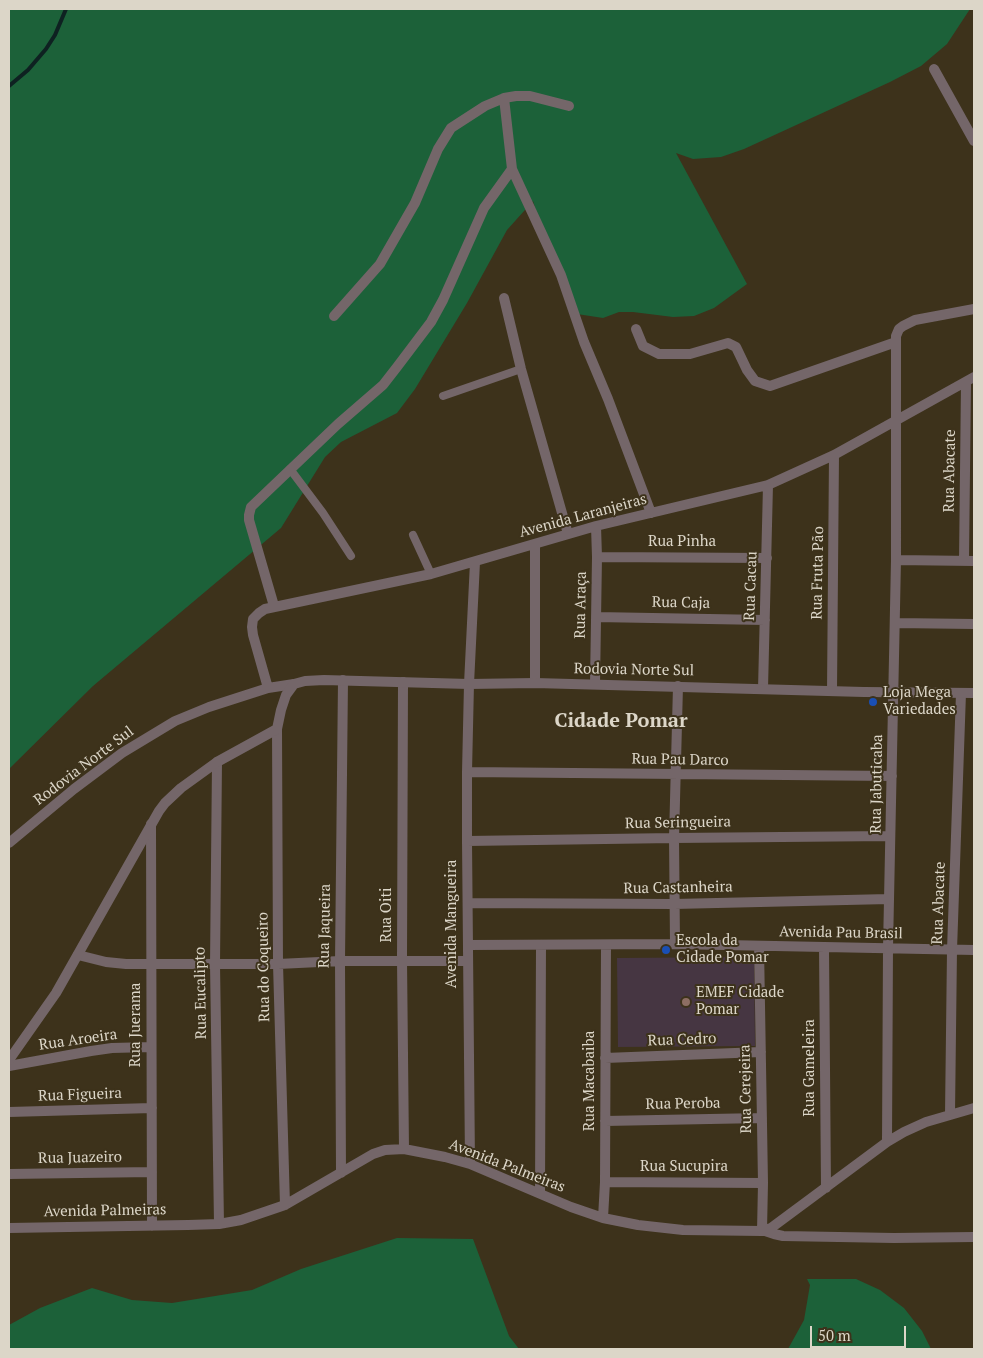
<!DOCTYPE html>
<html>
<head>
<meta charset="utf-8">
<style>
  body { margin:0 }
  #map { position:relative; width:983px; height:1358px; overflow:hidden; background:#3d321b; font-family:"PT Serif",serif }
  canvas { display:block }
  .frame { position:absolute; inset:0; border:10px solid #dcd6c8; pointer-events:none }
  .scale { position:absolute; left:810px; top:1326px; width:96px; height:22px; box-sizing:border-box; border:2px solid #dcd6c8; border-top:0; padding-left:6px; font-size:15px; line-height:18px; white-space:nowrap; color:#dcd6c8; -webkit-text-stroke:4px #3d321b; paint-order:stroke }
</style>
</head>
<body>
<div id="map">
<canvas width="983" height="1358"></canvas>
<div class="frame"></div>
<div class="scale">50 m</div>
</div>
<script>
const ctx = document.querySelector('canvas').getContext('2d');
ctx.lineJoin = 'round';
function fillPath(path, color) {
  ctx.fillStyle = color;
  ctx.fill(path, 'evenodd');
}
function poly(rows) {
  const path = new Path2D();
  for (const r of rows) {
    path.moveTo(r[0], r[1]);
    for (let i = 2; i < r.length; i += 2) path.lineTo(r[i], r[i + 1]);
  }
  return path;
}
function stroke(path, color, width, dash) {
  ctx.strokeStyle = color;
  ctx.lineWidth = width;
  ctx.lineCap = dash ? 'butt' : 'round';
  ctx.setLineDash(dash || []);
  ctx.stroke(path);
}
function write(font, color, halo, rows, align = 'center') {
  ctx.font = font + ' "PT Serif",serif';
  ctx.lineWidth = 4;
  ctx.setLineDash([]);
  ctx.textBaseline = 'middle';
  ctx.strokeStyle = halo;
  ctx.fillStyle = color;
  for (const [text, x, y, turn = 0] of rows) {
    ctx.save();
    ctx.translate(x, y);
    ctx.rotate((+turn || 0) * Math.PI / 180);
    ctx.textAlign = isNaN(turn) ? turn : align;
    if (halo) ctx.strokeText(text, 0, 0);
    ctx.fillText(text, 0, 0);
    ctx.restore();
  }
}
fillPath(poly([
  [754,957,755,1046,618,1047,617,958]
]), '#463642');
fillPath(poly([
  [9,9,970,9,947,44,921,66,890,82,744,149,721,157,693,159,676,153,747,284,714,308,694,316,673,317,633,312,619,312,603,318,577,314,552,264,533,201,507,230,467,303,415,389,397,413,341,442,325,457,281,528,93,686,9,769],
  [397,1238,473,1239,509,1336,519,1349,9,1349,9,1325,40,1308,92,1288,132,1300,172,1303,252,1290,301,1269],
  [807,1279,856,1279,880,1290,904,1308,922,1331,931,1349,788,1349,804,1320,810,1285]
]), '#1c6139');
stroke(poly([
  [9,86,28,70,46,49,55,35,66,9]
]), '#0e2121', 4);
stroke(poly([
  [443,396,521,369],
  [290,469,323,513,351,556],
  [413,535,431,574]
]), '#746669', 8);
stroke(poly([
  [934,69,974,141],
  [504,98,512,169,561,275,584,342,608,399,651,513],
  [504,298,521,369,568,534],
  [334,316,380,264,415,203,438,149,451,128,485,106,504,98,516,96,530,96,569,106],
  [636,329,643,346,659,354,690,354,728,343,736,347,747,370,755,381,770,386,896,342],
  [597,557,767,558],
  [896,560,974,561],
  [964,561,966,382],
  [274,606,249,520,249,515,251,507,338,424,383,385,397,367,431,322,443,300,484,208,512,169],
  [596,617,765,620],
  [895,623,974,624],
  [403,682,402,960,404,1149],
  [535,683,535,544],
  [595,684,597,557,596,526],
  [268,688,253,635,252,627,253,619,259,613,265,609,431,574,596,526,768,485,834,455,974,377],
  [763,689,768,485],
  [832,691,834,455],
  [277,729,278,964,285,1205],
  [217,762,215,964,219,1224],
  [467,772,892,776],
  [151,824,152,1226],
  [467,841,674,838,890,836],
  [9,843,74,789,122,753,175,721,209,707,240,697,268,688,294,684],
  [468,903,674,904,889,899],
  [675,944,674,838,678,686],
  [468,945,675,944,974,950],
  [759,946,763,1183,762,1231],
  [824,948,826,1188],
  [78,955,106,962,126,964,278,964,340,961,468,961],
  [605,1058,761,1052],
  [9,1066,91,1051,112,1048,151,1047],
  [9,1112,152,1108],
  [950,1114,952,950,961,693],
  [605,1121,762,1118],
  [887,1142,888,948,896,560,896,336,899,329,903,326,915,320,974,309],
  [470,1164,467,841,467,772,469,684,475,562],
  [341,1173,340,961,343,680],
  [9,1174,152,1172],
  [605,1182,763,1183],
  [540,1193,541,945],
  [603,1218,605,1182,606,945],
  [9,1228,188,1225,219,1224,241,1220,285,1205,373,1154,385,1150,404,1149,445,1157,470,1164,571,1207,603,1218,638,1225,683,1230,762,1231,771,1228,887,1142,904,1132,926,1122,974,1108],
  [765,1231,774,1234,783,1236,894,1238,974,1237]
]), '#746669', 10);
stroke(poly([
  [9,1060,56,993,159,811,165,803,181,788,217,762,277,729,281,710,286,695,294,684,305,681,324,680,469,684,535,683,864,692,974,693]
]), '#746669', 10);
for (const [x, y, r, color] of [
  [873,702,5,"#1a4fb4"],
  [666,950,5,"#1a4fb4"],
  [686,1002,5,"#8d6e63"]
]) {
  const dot = new Path2D();
  dot.arc(x, y, r, 0, 2 * Math.PI);
  ctx.fillStyle = color;
  ctx.fill(dot);
  stroke(dot, '#3d321b', 2);
}
write('15px', '#dcd6c8', '#3d321b', [
  ["Rua Abacate",950,471,-89],
  ["Avenida Laranjeiras",583,516,-15],
  ["Rua Pinha",682,542],
  ["Rua Fruta Pão",818,573,-89],
  ["Rua Cacau",751,586,-88],
  ["Rua Caja",681,603,1],
  ["Rua Araça",581,605,-89],
  ["Rodovia Norte Sul",634,670,1],
  ["Rua Pau Darco",680,760,1],
  ["Rodovia Norte Sul",84,766,-37],
  ["Rua Jabuticaba",877,784,-89],
  ["Rua Seringueira",678,823,-1],
  ["Rua Castanheira",678,888,-1],
  ["Rua Abacate",939,903,-88],
  ["Rua Oiti",387,915,-90],
  ["Avenida Mangueira",452,924,-90],
  ["Rua Jaqueira",325,926,-89],
  ["Avenida Pau Brasil",841,933,1],
  ["Rua do Coqueiro",264,967,-91],
  ["Rua Eucalipto",201,993,-91],
  ["Rua Juerama",136,1025,-90],
  ["Rua Aroeira",78,1040,-8],
  ["Rua Cedro",682,1040,-2],
  ["Rua Gameleira",810,1068,-90],
  ["Rua Macabaiba",590,1081,-90],
  ["Rua Cerejeira",746,1089,-91],
  ["Rua Figueira",80,1095,-2],
  ["Rua Peroba",683,1104,-1],
  ["Rua Juazeiro",80,1158,-1],
  ["Avenida Palmeiras",507,1166,21],
  ["Rua Sucupira",684,1167],
  ["Avenida Palmeiras",105,1211,-1]
]);
write('15px', '#dcd6c8', '#3d321b', [
  ["Loja Mega",883,693],
  ["Variedades",883,710],
  ["Escola da",676,941],
  ["Cidade Pomar",676,958],
  ["EMEF Cidade",696,993],
  ["Pomar",696,1010]
], 'left');
write('bold 20px', '#dcd6c8', '#3d321b', [
  ["Cidade Pomar",621,721]
]);
</script>
</body>
</html>
